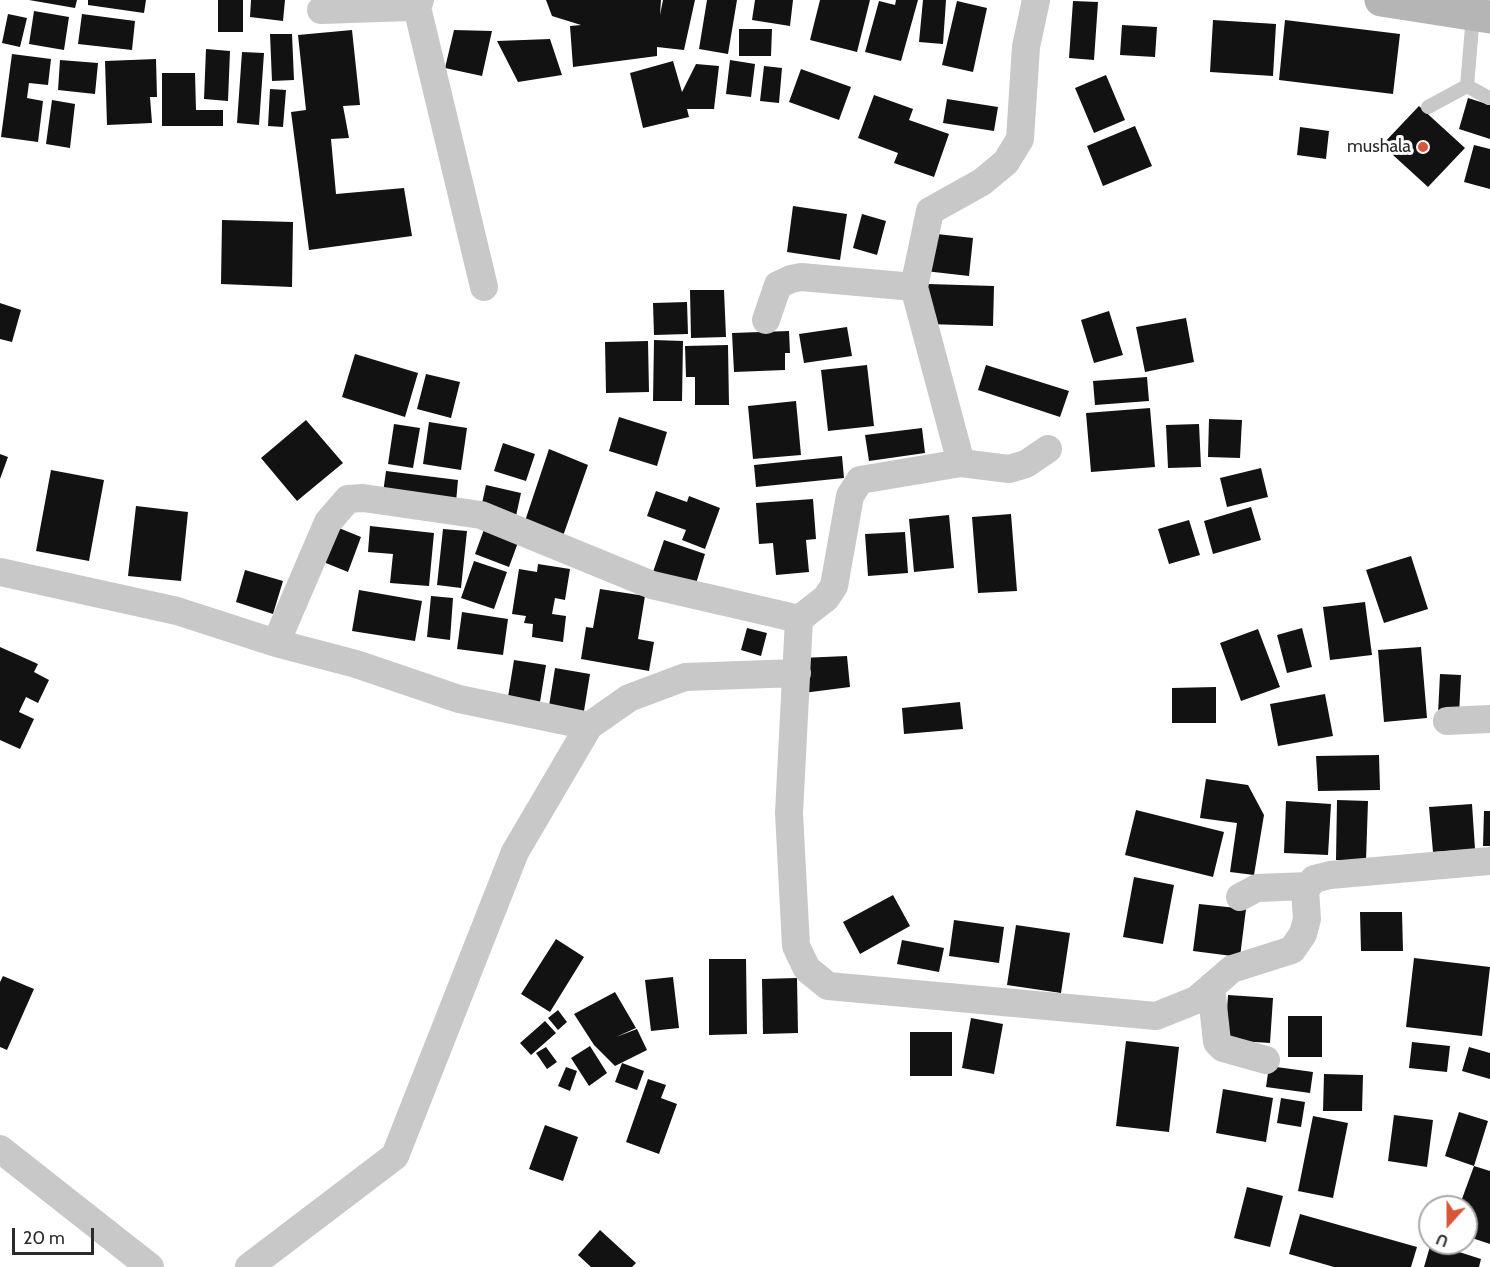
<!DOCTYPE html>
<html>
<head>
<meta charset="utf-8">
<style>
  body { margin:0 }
  #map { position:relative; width:1490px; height:1267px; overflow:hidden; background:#fff; font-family:Cabin,sans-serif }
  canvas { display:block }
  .north { position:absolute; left:1418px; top:1195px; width:60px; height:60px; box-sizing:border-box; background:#fff; border:2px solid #aaa; border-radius:50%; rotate:201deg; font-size:16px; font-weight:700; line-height:24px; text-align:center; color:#2b2b2b }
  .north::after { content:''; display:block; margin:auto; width:21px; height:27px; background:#d85537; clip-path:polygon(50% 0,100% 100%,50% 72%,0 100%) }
  .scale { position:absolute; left:12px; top:1228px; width:82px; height:27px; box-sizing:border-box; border:3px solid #2b2b2b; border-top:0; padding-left:8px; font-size:18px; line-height:21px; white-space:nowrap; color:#2b2b2b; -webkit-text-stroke:4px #fff; paint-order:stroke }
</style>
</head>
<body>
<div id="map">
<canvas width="1490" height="1267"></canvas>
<div class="north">U</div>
<div class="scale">20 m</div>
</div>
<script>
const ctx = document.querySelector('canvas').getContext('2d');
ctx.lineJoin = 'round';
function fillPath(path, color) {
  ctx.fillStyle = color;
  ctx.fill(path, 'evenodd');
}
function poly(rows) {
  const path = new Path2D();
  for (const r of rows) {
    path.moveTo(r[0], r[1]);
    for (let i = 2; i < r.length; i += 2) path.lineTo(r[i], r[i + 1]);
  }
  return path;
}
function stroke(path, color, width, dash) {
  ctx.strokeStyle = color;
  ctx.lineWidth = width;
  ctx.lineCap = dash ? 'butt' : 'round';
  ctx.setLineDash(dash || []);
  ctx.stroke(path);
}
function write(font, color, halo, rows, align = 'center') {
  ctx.font = font + ' Cabin,sans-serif';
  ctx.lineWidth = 6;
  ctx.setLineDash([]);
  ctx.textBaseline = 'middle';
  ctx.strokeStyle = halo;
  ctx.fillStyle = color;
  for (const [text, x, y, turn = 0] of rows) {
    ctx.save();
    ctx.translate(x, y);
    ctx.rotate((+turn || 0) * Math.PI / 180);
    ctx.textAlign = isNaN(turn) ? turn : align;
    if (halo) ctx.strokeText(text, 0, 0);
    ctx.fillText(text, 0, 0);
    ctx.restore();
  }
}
fillPath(poly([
  [29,0,77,0,75,8],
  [88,0,146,0,144,13,88,5],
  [218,0,243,0,243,32,218,32],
  [251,0,285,0,283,21,250,17],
  [546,0,661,0,660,15,663,0,695,0,684,50,657,47,657,56,573,67,570,26,581,25,552,16],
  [707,0,737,0,728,54,699,49],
  [755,0,793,0,790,26,752,20],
  [820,0,870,0,857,52,810,40],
  [896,0,918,0,901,61,865,52,879,1,895,5],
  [923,0,946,0,943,44,919,42],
  [957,1,987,8,973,72,942,65],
  [1073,1,1098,2,1094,60,1069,58],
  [34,11,69,17,64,50,29,44],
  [8,14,27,18,20,47,2,43],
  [82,14,135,21,132,50,78,44],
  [1213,20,1276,24,1273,76,1210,72],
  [1285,20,1400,34,1393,94,1279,80],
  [1122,25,1157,27,1155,57,1120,55],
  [739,29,772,29,771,56,739,56],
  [352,30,360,105,343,106,349,138,331,139,336,194,404,188,412,236,309,250,291,112,306,110,298,35],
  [454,30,492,31,482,76,445,68],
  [270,34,292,34,294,80,272,81],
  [550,39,562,75,518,82,497,41],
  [206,49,230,51,228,101,204,99],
  [242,52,264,53,259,125,237,123],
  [12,54,51,59,48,85,29,83,27,98,43,101,38,142,1,137],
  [156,59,157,97,150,97,152,123,107,125,105,61],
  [60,60,98,63,95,94,58,90],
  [730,60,755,64,751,97,726,94],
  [673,61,682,92,696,64,719,66,714,109,687,109,689,117,643,128,630,73],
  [764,66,782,68,779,103,760,101],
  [801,69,851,87,839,120,789,102],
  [162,73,195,73,196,110,223,110,223,126,162,126],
  [1106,75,1125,120,1094,133,1075,88],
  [270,89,286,90,283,127,268,126],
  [874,95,913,109,909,120,949,134,934,177,894,163,898,153,858,138],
  [1468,98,1490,105,1490,139,1459,129],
  [947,99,998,107,994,131,943,123],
  [52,100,75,104,70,148,46,144],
  [1419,106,1465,148,1428,187,1382,145],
  [1135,126,1152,166,1103,186,1087,146],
  [1300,127,1329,131,1326,159,1297,155],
  [1474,145,1490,149,1490,189,1464,182],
  [793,206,847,214,840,260,787,252],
  [862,214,886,221,877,255,853,248],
  [222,220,293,222,292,287,221,284],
  [928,233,973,238,969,276,925,271],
  [928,284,994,286,993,326,927,324],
  [690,290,724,290,726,337,691,338],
  [687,302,688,334,654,335,653,303],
  [0,303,21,310,12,342,0,339],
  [1109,311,1123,355,1094,363,1081,320],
  [1186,318,1194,362,1145,372,1136,327],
  [847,327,852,356,804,363,799,334],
  [789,331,790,353,785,353,785,370,734,372,732,333],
  [654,340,683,341,682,401,653,401],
  [648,341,649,392,606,393,605,342],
  [728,345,729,405,695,405,695,377,686,377,685,346],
  [355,354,418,373,405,417,342,397],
  [867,365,874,426,828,431,821,370],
  [986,365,1069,391,1060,417,978,390],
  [426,374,460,382,451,418,417,409],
  [1147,377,1149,401,1095,405,1093,381],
  [796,401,801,455,753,459,748,406],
  [1150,408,1155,467,1091,472,1086,413],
  [619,417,667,432,657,466,609,451],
  [1209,419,1242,420,1240,458,1208,457],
  [306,420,343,463,297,501,261,458],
  [429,422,467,428,461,470,423,464],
  [394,424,420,428,413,468,388,464],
  [1199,424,1201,467,1168,468,1166,425],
  [922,428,925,453,869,461,865,435],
  [503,443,535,454,526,481,494,471],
  [549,449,588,465,563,536,525,521],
  [0,454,8,457,0,479],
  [842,456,844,478,756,487,754,465],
  [1261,468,1268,497,1227,507,1220,478],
  [51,470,104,480,89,561,36,551],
  [386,471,458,480,456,502,383,493],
  [486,485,521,493,516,516,481,508],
  [656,491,687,502,689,496,720,508,705,549,682,540,686,530,647,516],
  [813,499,816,539,806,540,809,572,776,575,773,543,759,544,756,503],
  [136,506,188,512,181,581,128,576],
  [1251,507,1261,540,1213,554,1204,521],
  [1011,514,1017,591,978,593,972,517],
  [949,515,954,568,914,572,909,519],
  [1189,520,1200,555,1169,564,1158,529],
  [486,524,520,537,509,567,475,554],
  [334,526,361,537,348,572,321,561],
  [370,526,434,533,429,586,390,583,393,554,368,552],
  [443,529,467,531,461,588,437,585],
  [905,532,908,573,868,576,865,534],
  [664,540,705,554,695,587,653,572],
  [1411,556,1428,609,1384,623,1366,570],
  [474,561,507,572,494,609,461,598],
  [538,564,570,569,565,600,555,598,552,614,566,616,563,642,532,637,533,624,524,623,526,616,512,614,519,569,537,572],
  [245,570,283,581,273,614,236,602],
  [600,589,645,596,638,639,654,642,649,671,581,659,586,627,593,628],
  [359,590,422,601,415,641,352,631],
  [431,596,453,598,450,640,427,637],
  [1365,602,1372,655,1330,660,1323,607],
  [462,612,508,619,503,655,457,649],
  [747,628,767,633,761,656,741,650],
  [1302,628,1312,667,1287,673,1277,635],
  [1258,629,1280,687,1241,701,1220,643],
  [0,647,38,664,34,672,49,680,38,703,26,697,19,712,34,719,20,749,0,740],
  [1421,647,1427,718,1384,722,1378,650],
  [847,656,850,687,803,693,801,658],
  [514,660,546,665,540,702,508,697],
  [555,668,590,674,584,711,549,706],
  [1440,674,1461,675,1459,715,1438,714],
  [1216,687,1216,723,1172,723,1172,688],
  [1325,694,1333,736,1278,746,1270,704],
  [960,702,963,729,904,734,902,708],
  [1379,755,1380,790,1318,791,1316,756],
  [1206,779,1248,785,1264,815,1254,875,1230,872,1237,823,1200,818],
  [1337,800,1368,801,1366,861,1336,860],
  [1286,801,1331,804,1328,855,1284,853],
  [1472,804,1475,849,1433,852,1429,807],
  [1136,810,1224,832,1213,877,1125,855],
  [1484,811,1490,811,1490,846,1483,846],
  [1134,877,1174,885,1163,944,1123,937],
  [893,895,910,926,860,954,843,922],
  [1199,904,1246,909,1240,957,1193,951],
  [1360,912,1402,912,1403,951,1361,951],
  [954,920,1004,927,999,963,949,956],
  [1016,925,1070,933,1061,993,1007,985],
  [556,939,584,957,550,1012,521,994],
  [902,940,944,948,939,972,897,964],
  [1414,958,1490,967,1482,1036,1406,1027],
  [709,959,746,959,747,1034,709,1035],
  [3,976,34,989,7,1050,0,1047,0,982],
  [673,977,679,1028,651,1031,645,980],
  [797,978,798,1033,763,1034,762,979],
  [615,992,636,1028,616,1037,637,1029,647,1050,615,1066,594,1045,574,1014],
  [1228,995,1273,998,1270,1043,1225,1040],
  [558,1010,567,1022,558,1030,548,1018],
  [1288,1016,1322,1016,1322,1057,1288,1057],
  [971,1018,1003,1024,994,1074,962,1068],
  [545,1021,556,1033,531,1055,520,1043],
  [910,1032,952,1032,952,1076,910,1076],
  [1126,1041,1179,1047,1169,1132,1116,1126],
  [1412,1042,1450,1046,1447,1072,1409,1068],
  [590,1046,607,1073,589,1086,571,1058],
  [546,1047,557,1062,547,1069,536,1053],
  [1469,1047,1490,1053,1490,1079,1462,1071],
  [622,1063,644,1071,637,1090,615,1082],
  [1269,1066,1313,1072,1310,1093,1266,1087],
  [566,1067,577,1071,570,1091,558,1086],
  [1324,1074,1363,1075,1362,1111,1323,1111],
  [648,1079,666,1085,661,1098,677,1104,659,1154,626,1142],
  [1223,1089,1273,1098,1266,1142,1216,1133],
  [1281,1098,1305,1102,1301,1127,1277,1123],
  [1459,1112,1488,1121,1474,1166,1445,1156],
  [1394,1115,1433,1120,1427,1167,1388,1161],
  [1313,1116,1348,1123,1333,1198,1298,1191],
  [545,1125,578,1137,563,1181,529,1169],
  [1474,1166,1490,1171,1490,1244,1466,1236,1466,1207,1459,1207],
  [1247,1187,1283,1196,1270,1247,1234,1238],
  [1300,1214,1417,1247,1411,1267,1334,1267,1289,1254],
  [600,1230,636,1263,632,1267,591,1267,578,1255],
  [1431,1243,1481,1259,1479,1267,1424,1267]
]), '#121212');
stroke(poly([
  [1467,86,1489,98],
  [1428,107,1467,86,1473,15]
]), '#c8c8c8', 14);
stroke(poly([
  [416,3,484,287],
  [321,10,410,7,420,0],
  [766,320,778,285,791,279,801,277,914,287],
  [961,463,914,287,930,211,982,182,1006,162,1020,139,1026,47,1036,0],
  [0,572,177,611,276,643,356,664,459,699,589,726,629,698,685,677,797,673],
  [799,619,826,598,834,586,850,496,860,480,961,463,1009,469,1026,464,1048,449],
  [276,643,328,522,348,499,363,498,481,515,652,585,799,619,789,813,796,946,807,969,828,986,1156,1016,1196,1000,1232,969,1292,950,1303,934,1307,919,1305,890,1314,879,1330,875,1490,861],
  [1447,721,1490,719],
  [1240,897,1257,888,1308,886],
  [1211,987,1217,1042,1223,1048,1266,1060],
  [0,1149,150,1267],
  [249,1267,395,1156,515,852,589,726]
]), '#c8c8c8', 28);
stroke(poly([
  [1381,0,1490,17]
]), '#b5b5b5', 33);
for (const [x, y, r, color] of [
  [1423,147,6,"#d85537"]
]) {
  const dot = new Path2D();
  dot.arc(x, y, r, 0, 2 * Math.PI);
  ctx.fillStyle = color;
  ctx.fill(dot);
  stroke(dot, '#fff', 2);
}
write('18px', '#2b2b2b', '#fff', [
  ["mushala",1411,147]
], 'right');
</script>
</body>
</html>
